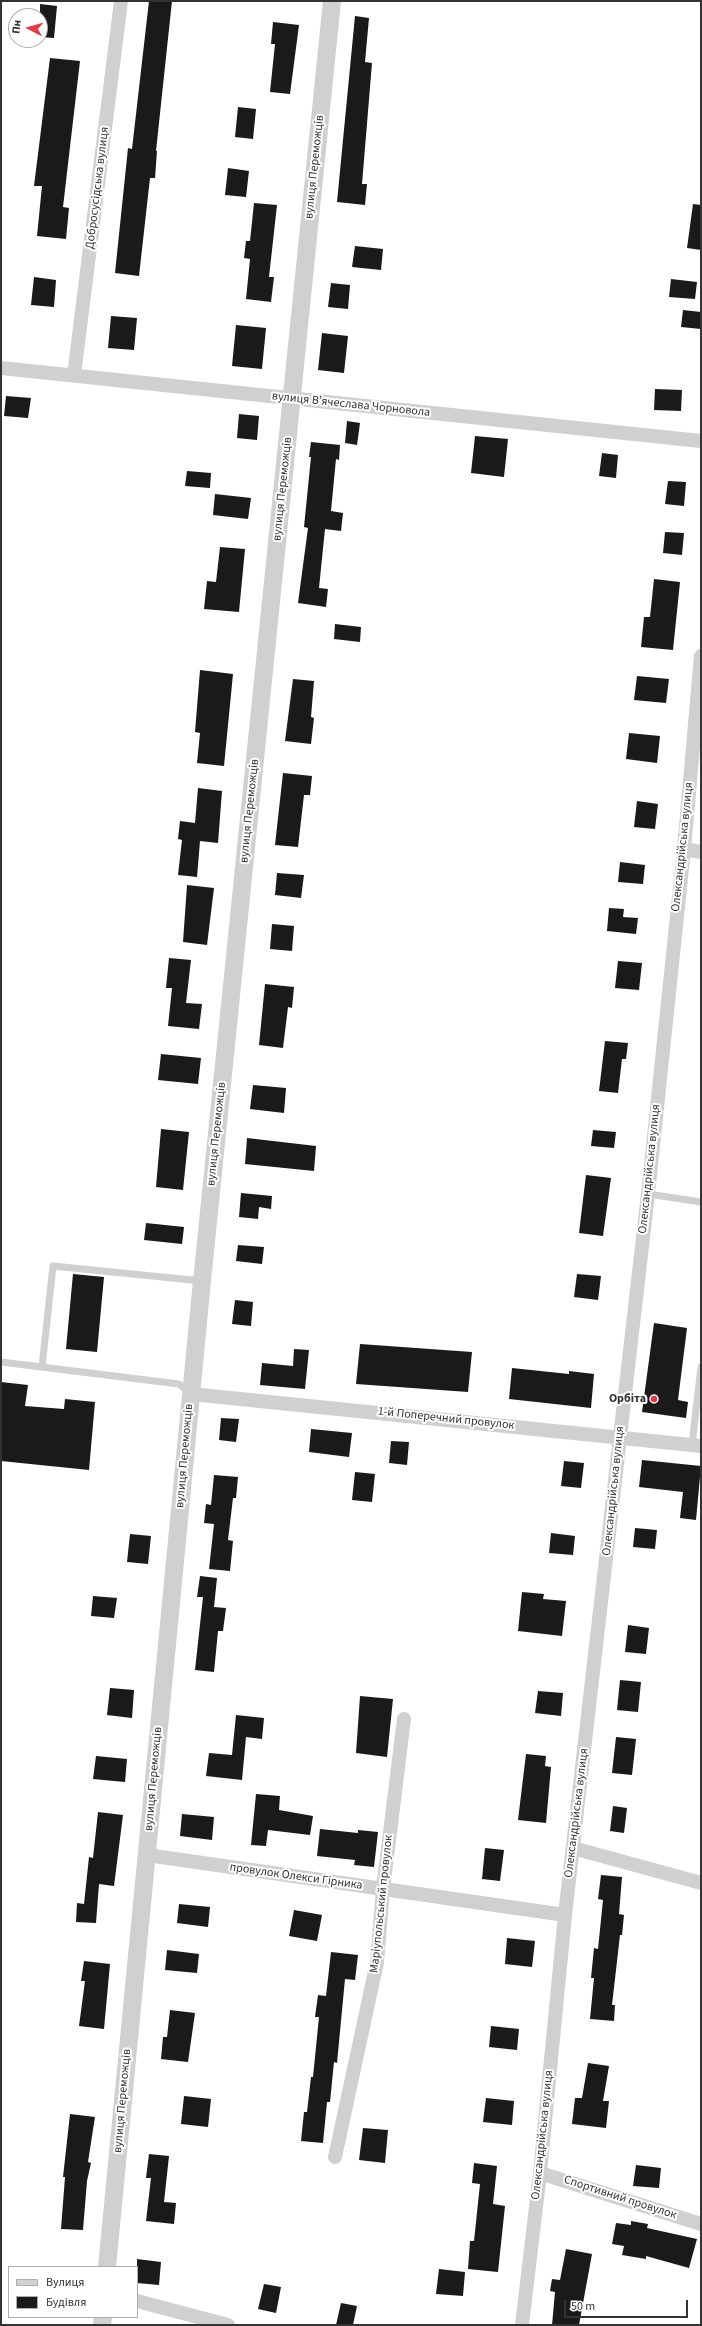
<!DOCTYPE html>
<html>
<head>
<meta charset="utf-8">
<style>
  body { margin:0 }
  #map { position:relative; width:702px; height:2326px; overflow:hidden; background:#fff; font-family:"Source Sans 3",sans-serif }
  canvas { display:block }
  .frame { position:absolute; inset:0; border:2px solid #333; pointer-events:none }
  .legend { position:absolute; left:8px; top:2266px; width:130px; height:52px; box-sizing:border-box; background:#fff; border:1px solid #adadad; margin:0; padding:5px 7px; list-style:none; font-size:12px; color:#333 }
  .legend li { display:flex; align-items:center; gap:8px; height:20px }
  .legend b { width:20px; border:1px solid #adadad }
  .north { position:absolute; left:8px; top:8px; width:40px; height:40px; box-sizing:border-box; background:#fff; border:1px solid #adadad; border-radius:50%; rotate:276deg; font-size:11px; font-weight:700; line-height:16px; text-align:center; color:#333 }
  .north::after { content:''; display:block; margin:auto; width:14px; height:18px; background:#e63946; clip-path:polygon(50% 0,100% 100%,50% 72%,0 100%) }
  .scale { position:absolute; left:564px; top:2300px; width:124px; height:18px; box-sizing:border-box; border:2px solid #333; border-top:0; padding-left:5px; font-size:12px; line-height:14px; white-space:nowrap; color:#333; -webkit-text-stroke:3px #fff; paint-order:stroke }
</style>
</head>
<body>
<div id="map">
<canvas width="702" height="2326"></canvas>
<div class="frame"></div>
<ul class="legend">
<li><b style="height:5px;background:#d0d0d0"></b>Вулиця</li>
<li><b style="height:11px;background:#1a1a1a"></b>Будівля</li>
</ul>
<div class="north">Пн</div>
<div class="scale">50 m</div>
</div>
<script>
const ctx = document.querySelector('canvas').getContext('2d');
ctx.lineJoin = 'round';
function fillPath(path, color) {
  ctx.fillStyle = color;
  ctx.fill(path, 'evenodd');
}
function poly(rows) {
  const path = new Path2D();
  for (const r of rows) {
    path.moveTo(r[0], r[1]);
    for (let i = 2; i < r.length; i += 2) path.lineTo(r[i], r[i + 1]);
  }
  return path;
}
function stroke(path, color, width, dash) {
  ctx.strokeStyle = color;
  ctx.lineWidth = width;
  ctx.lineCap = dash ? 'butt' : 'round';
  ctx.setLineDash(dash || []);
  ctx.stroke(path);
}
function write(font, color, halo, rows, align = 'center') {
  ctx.font = font + ' "Source Sans 3",sans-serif';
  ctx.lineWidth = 4;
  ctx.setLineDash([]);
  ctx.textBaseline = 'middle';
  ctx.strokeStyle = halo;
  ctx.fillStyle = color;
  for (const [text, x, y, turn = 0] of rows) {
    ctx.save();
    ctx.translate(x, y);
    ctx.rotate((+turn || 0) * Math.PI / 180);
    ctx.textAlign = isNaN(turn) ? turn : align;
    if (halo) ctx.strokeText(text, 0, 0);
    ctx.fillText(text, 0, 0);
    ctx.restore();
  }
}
fillPath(poly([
  [149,1,172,1,156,151,157,151,155,178,150,178,139,276,115,273,128,148,132,149],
  [40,4,57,6,54,38,40,37],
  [355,16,369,18,365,62,372,63,362,184,367,184,365,205,337,202],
  [273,22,299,25,290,94,270,92,275,44,271,44],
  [50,58,80,61,63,207,69,208,66,239,37,236,42,186,34,186],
  [238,107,256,109,253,139,235,137],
  [228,168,249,171,246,197,225,195],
  [254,203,277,205,269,277,274,277,271,302,246,299,250,259,244,258,246,241,250,241],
  [693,204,701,205,701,250,687,248],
  [355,246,383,249,381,270,352,267],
  [34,277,56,280,54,307,31,305],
  [671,279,697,282,695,299,669,297],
  [331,283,350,285,348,309,328,307],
  [683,310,701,312,701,329,681,327],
  [111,316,137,318,134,350,108,348],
  [236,325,266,328,262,369,232,366],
  [322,333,348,336,344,373,318,370],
  [655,389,682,390,681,411,654,410],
  [6,396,31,398,28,418,4,416],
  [239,414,259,416,257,440,237,438],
  [347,421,360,423,357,445,345,443],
  [475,436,508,439,504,477,471,473],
  [311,442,340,445,339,460,336,459,331,511,343,513,341,531,325,529,319,588,328,589,326,607,298,603,308,528,304,527,311,457,309,457],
  [602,453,618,455,616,478,599,476],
  [187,471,211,473,210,488,185,486],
  [668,481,686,482,684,506,665,504],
  [215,494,251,498,248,519,213,515],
  [665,532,684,533,682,555,663,553],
  [220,547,245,549,239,612,204,609,207,581,216,582],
  [654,579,680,582,673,650,641,647,644,617,650,617],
  [335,624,361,627,360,642,334,639],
  [200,670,233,674,224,766,197,763,200,733,195,732],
  [637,676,669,679,666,703,634,700],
  [293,679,314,681,311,717,314,718,311,744,285,741],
  [629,733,660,736,657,763,626,759],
  [283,773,312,776,310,795,304,795,298,847,275,845],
  [198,788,222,791,218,843,200,841,197,877,178,875,182,840,178,839,180,821,195,823],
  [637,801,658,804,655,829,634,827],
  [620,862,645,865,643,884,618,882],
  [277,873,304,875,301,898,275,895],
  [187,885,214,888,207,945,183,942],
  [609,908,624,909,623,917,638,918,636,934,607,931],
  [272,924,294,926,292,951,270,949],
  [169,958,191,960,186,1003,202,1004,199,1029,168,1026,172,988,166,988],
  [618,961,642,963,639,990,615,988],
  [265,984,294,987,292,1008,288,1007,283,1048,259,1045],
  [605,1041,628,1043,626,1059,622,1059,618,1093,599,1091],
  [161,1054,201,1058,198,1084,158,1080],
  [253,1085,286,1088,284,1113,250,1109],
  [161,1129,189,1132,183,1190,156,1187],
  [593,1130,616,1132,614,1148,591,1146],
  [247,1138,316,1146,314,1171,245,1164],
  [586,1175,611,1178,603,1236,579,1233],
  [241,1193,272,1196,271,1209,259,1207,258,1219,239,1217],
  [146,1223,184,1227,182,1244,144,1240],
  [238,1245,264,1247,262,1264,236,1261],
  [73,1274,104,1277,97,1352,66,1349],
  [577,1274,601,1276,598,1300,574,1297],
  [235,1300,253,1302,251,1326,232,1324],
  [654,1323,687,1328,678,1400,688,1402,686,1418,642,1412],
  [360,1344,472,1352,468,1392,356,1384],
  [294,1349,309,1350,305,1389,260,1385,262,1363,293,1366],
  [512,1368,569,1374,569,1371,594,1374,591,1408,509,1399],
  [1,1382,28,1385,25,1406,64,1409,65,1399,95,1402,89,1470,1,1461],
  [221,1418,239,1419,236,1442,219,1440],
  [311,1429,352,1433,349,1457,309,1452],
  [391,1441,409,1442,407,1465,389,1463],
  [642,1460,701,1466,696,1520,680,1518,683,1492,639,1487],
  [564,1461,584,1463,581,1488,561,1486],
  [355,1472,375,1474,372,1502,352,1500],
  [214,1475,238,1477,236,1498,233,1498,228,1540,233,1541,230,1571,209,1569,214,1524,204,1523,206,1504,211,1505],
  [635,1528,657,1530,655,1549,633,1547],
  [551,1533,575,1536,573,1555,549,1553],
  [130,1534,151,1536,148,1564,127,1562],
  [200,1576,217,1578,214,1607,226,1608,223,1631,218,1631,214,1672,195,1670,203,1597,197,1597],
  [522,1592,544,1594,543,1599,566,1601,562,1636,518,1631],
  [93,1596,117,1598,114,1618,91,1616],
  [628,1625,649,1628,646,1654,625,1652],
  [620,1680,641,1682,638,1712,617,1710],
  [110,1688,134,1690,132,1718,107,1715],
  [538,1691,563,1693,561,1716,535,1713],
  [360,1696,393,1699,387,1757,356,1753],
  [236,1715,264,1718,262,1739,246,1737,242,1780,206,1776,209,1753,232,1755],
  [616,1737,636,1739,632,1775,612,1773],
  [526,1754,546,1756,545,1766,551,1767,546,1823,518,1820],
  [96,1756,127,1759,125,1782,93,1779],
  [256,1794,280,1796,279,1810,313,1816,310,1835,268,1830,266,1846,251,1845],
  [613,1806,627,1808,624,1833,610,1831],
  [98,1812,123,1815,114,1886,99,1884,96,1923,76,1922,77,1903,84,1904,89,1857,93,1858],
  [182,1814,214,1817,212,1840,180,1836],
  [320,1829,358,1833,358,1830,378,1832,374,1867,354,1865,355,1860,317,1856],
  [485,1848,504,1850,500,1881,482,1879],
  [601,1875,622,1877,619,1914,624,1915,622,1935,620,1935,612,2005,615,2005,614,2021,590,2019,594,1978,591,1978,594,1948,598,1949,603,1900,598,1899],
  [179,1904,210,1907,208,1927,177,1923],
  [294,1910,322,1915,317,1941,289,1936],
  [507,1938,535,1941,532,1967,505,1964],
  [167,1950,199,1954,197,1973,165,1970],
  [331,1952,358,1955,355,1980,345,1979,337,2063,334,2062,330,2102,327,2102,323,2143,301,2141,304,2112,307,2112,311,2077,313,2077,319,2017,315,2017,318,1995,326,1996],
  [84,1961,110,1964,104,2029,79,2026,85,1981,81,1981],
  [170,2010,195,2013,188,2062,161,2059,163,2037,167,2037],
  [491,2026,519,2029,517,2050,489,2047],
  [588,2063,609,2066,603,2101,609,2101,606,2128,572,2124,575,2098,582,2098],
  [184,2096,211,2099,208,2127,181,2124],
  [486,2098,514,2101,512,2125,483,2122],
  [70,2114,95,2117,88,2162,91,2163,87,2181,83,2230,61,2229,65,2177,63,2177],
  [363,2128,388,2130,385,2163,359,2160],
  [149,2154,169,2156,164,2202,176,2203,174,2224,146,2221,151,2178,146,2178],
  [474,2163,497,2166,493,2204,505,2206,498,2272,468,2269,470,2241,474,2241,480,2184,472,2183],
  [636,2165,661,2168,659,2188,633,2186],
  [631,2221,648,2224,647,2228,697,2239,689,2268,646,2256,646,2259,622,2255,624,2246,612,2244,616,2223,631,2225],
  [566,2249,592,2254,579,2325,552,2325,555,2292,550,2291,552,2279,560,2280],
  [137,2259,161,2262,159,2285,137,2283],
  [439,2269,465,2272,463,2296,436,2294],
  [264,2284,281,2287,276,2313,258,2309],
  [341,2303,357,2306,353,2325,336,2325]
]), '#1a1a1a');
stroke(poly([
  [648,1194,701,1202],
  [1,1362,179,1384,190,1393],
  [42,1367,53,1266,202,1281],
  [692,1445,701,1367]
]), '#d0d0d0', 7);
stroke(poly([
  [1,368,701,441],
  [74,375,121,1],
  [684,849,701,852],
  [191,1394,701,1446],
  [573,1848,701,1883],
  [147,1855,565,1915],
  [335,2157,377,1962,383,1889,404,1719],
  [540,2173,701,2224],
  [137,2301,228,2325],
  [522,2325,540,2173,565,1915,648,1194,684,849,701,656]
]), '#d0d0d0', 14);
stroke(poly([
  [107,2267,202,1281,332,1],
  [102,2325,103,2317]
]), '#d0d0d0', 18);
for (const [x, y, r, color] of [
  [654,1399,4,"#e63946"]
]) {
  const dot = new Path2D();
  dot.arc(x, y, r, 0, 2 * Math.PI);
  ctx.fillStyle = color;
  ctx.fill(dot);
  stroke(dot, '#fff', 1.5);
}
write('12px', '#333', '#fff', [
  ["вулиця Переможців",315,167,-84],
  ["Добросусідська вулиця",98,188,-83],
  ["вулиця Вʼячеслава Чорновола",351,405,6],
  ["вулиця Переможців",283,489,-84],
  ["вулиця Переможців",250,811,-84],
  ["Олександрійська вулиця",683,847,-84],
  ["вулиця Переможців",217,1134,-84],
  ["Олександрійська вулиця",650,1169,-84],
  ["1-й Поперечний провулок",446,1419,6],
  ["вулиця Переможців",185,1456,-85],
  ["Олександрійська вулиця",614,1491,-84],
  ["вулиця Переможців",154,1779,-85],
  ["Олександрійська вулиця",577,1813,-83],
  ["провулок Олекси Гірника",296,1877,8],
  ["Маріупольський провулок",382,1904,-84],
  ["вулиця Переможців",123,2101,-85],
  ["Олександрійська вулиця",543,2135,-84],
  ["Спортивний провулок",620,2198,18]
]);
write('bold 12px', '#333', '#fff', [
  ["Орбіта",646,1399]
], 'right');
</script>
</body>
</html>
